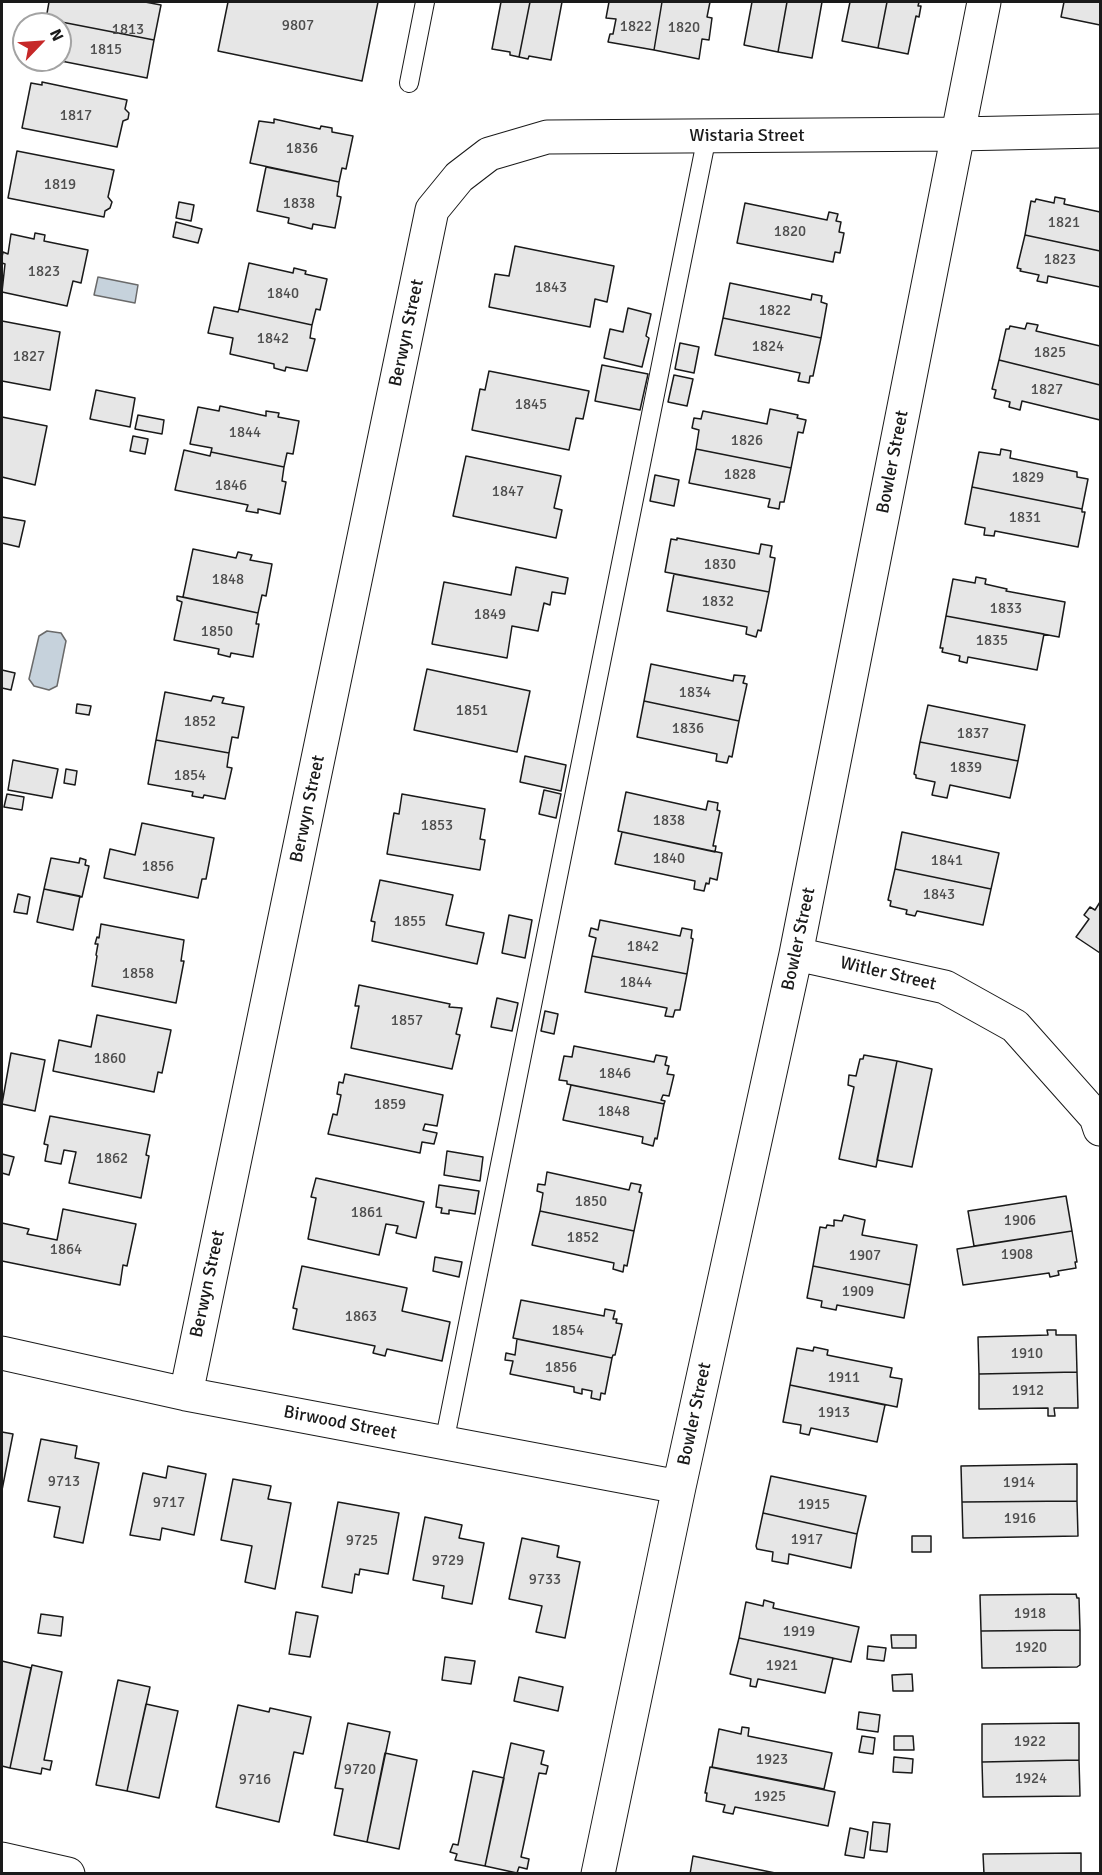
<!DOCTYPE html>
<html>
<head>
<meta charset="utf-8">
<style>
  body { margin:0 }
  #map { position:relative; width:1102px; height:1875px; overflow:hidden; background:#fff; font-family:Signika,sans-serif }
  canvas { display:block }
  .frame { position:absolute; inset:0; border:3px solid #1a1a1a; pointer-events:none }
  .north { position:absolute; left:12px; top:12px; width:60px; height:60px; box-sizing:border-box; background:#fff; border:2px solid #a3a3a3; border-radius:50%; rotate:65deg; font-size:16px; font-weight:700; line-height:24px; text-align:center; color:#1a1a1a }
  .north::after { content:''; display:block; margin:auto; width:21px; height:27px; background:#c62828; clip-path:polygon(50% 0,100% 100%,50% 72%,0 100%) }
</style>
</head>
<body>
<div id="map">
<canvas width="1102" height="1875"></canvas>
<div class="frame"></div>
<div class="north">N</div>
</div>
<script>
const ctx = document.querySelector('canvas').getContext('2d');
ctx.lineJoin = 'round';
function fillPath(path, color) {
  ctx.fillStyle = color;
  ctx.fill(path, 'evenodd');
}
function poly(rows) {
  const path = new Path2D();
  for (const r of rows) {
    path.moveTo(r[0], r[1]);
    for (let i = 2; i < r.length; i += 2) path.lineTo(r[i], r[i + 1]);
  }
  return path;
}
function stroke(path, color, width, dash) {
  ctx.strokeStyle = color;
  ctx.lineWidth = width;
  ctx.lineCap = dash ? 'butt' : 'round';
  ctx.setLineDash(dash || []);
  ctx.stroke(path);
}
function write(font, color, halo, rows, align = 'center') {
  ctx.font = font + ' Signika,sans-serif';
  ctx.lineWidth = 4.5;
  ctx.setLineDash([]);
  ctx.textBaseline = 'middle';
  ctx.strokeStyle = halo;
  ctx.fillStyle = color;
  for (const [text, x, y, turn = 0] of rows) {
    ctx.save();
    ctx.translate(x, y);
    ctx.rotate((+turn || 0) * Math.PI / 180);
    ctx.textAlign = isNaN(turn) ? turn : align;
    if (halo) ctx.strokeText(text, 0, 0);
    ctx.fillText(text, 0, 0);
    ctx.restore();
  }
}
const water = poly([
  [98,277,138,285,135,303,94,295,98,277],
  [47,631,61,633,66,641,57,686,49,690,34,686,29,679,39,636,47,631]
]);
fillPath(water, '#c6d2dc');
stroke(water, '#6a6a6a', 1.5);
const building = poly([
  [49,2,145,2,161,5,154,40,46,19,49,2],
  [228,2,378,2,362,81,218,51,228,2],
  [501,2,530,2,519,57,510,55,510,52,492,49,501,2],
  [530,2,562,2,551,60,529,56,528,59,519,57,530,2],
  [609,2,662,2,654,50,608,42,610,34,613,34,616,19,606,18,609,2],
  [662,2,710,2,707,17,712,18,709,40,702,39,699,59,654,50,662,2],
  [752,2,787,2,778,52,744,45,752,2],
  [787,2,822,2,812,58,778,52,787,2],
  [850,2,887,2,878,48,842,41,850,2],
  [887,2,919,2,918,6,921,6,919,17,916,16,908,54,878,48,887,2],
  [1064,2,1100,2,1100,25,1061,17,1064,2],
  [46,19,154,40,147,78,56,60,60,60,60,24,45,24,46,19],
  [42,82,127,100,125,109,129,113,128,119,123,121,117,147,22,128,31,83,42,85,42,82],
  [274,119,320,129,321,126,332,128,332,132,353,136,346,169,342,168,339,182,250,163,259,121,274,123,274,119],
  [17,151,114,170,108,197,112,202,110,208,105,211,104,217,8,198,17,151],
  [266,167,339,182,337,196,341,197,335,228,313,224,312,229,288,223,289,218,257,211,266,167],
  [1055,197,1065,199,1064,204,1100,212,1100,251,1025,235,1031,201,1035,202,1036,199,1054,203,1055,197],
  [179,202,194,205,191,221,176,218,179,202],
  [745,203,827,220,829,212,838,214,836,221,841,222,839,232,844,233,840,253,835,252,833,262,737,243,745,203],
  [176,222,202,229,198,243,173,237,176,222],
  [35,233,45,235,44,241,88,250,81,283,73,281,67,306,2,292,5,264,2,263,2,257,3,252,8,254,11,234,34,239,35,233],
  [1025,235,1100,251,1100,287,1048,276,1047,283,1037,281,1039,275,1020,271,1021,269,1017,268,1025,235],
  [515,246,614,266,607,302,595,299,590,327,489,307,495,274,509,276,515,246],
  [249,263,293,273,294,268,306,271,305,274,327,279,320,310,316,309,312,325,239,309,249,263],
  [730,283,811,300,812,294,822,296,821,302,827,304,821,338,723,318,730,283],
  [214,307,238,312,239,309,312,325,310,338,315,339,307,371,286,367,285,371,274,368,274,364,230,354,233,338,208,333,214,307],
  [628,308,651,314,646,336,649,338,642,367,604,358,610,329,623,332,628,308],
  [723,318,821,338,813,376,810,376,809,383,798,381,800,373,715,355,723,318],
  [2,321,60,332,50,390,2,381,2,321],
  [1027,323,1038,325,1036,331,1100,346,1100,385,999,360,1006,329,1009,329,1010,326,1025,329,1027,323],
  [680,343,699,347,694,373,675,369,680,343],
  [999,360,1100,385,1100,420,1022,401,1020,410,1009,407,1010,402,994,398,996,390,992,389,999,360],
  [602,365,648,374,640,410,595,401,602,365],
  [489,371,589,391,583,419,576,418,569,450,472,430,480,389,485,390,489,371],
  [674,375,693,379,687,406,668,402,674,375],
  [96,390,135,398,130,427,90,419,96,390],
  [220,406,266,416,266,411,279,413,278,417,299,421,293,454,287,453,284,467,211,452,212,448,190,444,198,407,219,411,220,406],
  [770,409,798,415,797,418,806,420,803,433,798,432,791,468,696,449,699,430,692,428,694,418,701,419,703,411,767,424,770,409],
  [138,415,164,420,162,434,135,429,138,415],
  [2,417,47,426,35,485,2,477,2,417],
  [133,436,148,439,145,454,130,451,133,436],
  [696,449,791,468,784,502,780,502,779,509,768,507,770,499,689,483,696,449],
  [1001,449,1011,451,1010,458,1077,472,1077,477,1088,479,1082,509,972,487,979,452,1000,455,1001,449],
  [184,450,210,456,211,452,284,467,282,481,286,482,280,514,258,509,258,513,246,511,248,505,175,490,184,450],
  [466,456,561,476,554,508,562,510,556,538,453,516,466,456],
  [655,475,679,480,674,506,650,501,655,475],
  [972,487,1082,509,1082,512,1085,512,1078,547,995,531,994,536,984,535,985,528,965,524,972,487],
  [2,517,25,521,19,547,2,543,2,517],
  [677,538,759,554,761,544,772,546,770,557,775,558,769,592,665,572,671,539,677,540,677,538],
  [193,549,236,558,238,552,252,555,250,560,272,564,266,596,262,595,258,613,183,597,193,549],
  [516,567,568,578,565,594,552,592,550,605,544,603,538,631,512,626,507,658,432,644,444,582,511,595,516,567],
  [674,574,769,592,761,631,758,630,756,637,746,634,747,627,667,611,674,574],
  [976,577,986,579,985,584,1007,589,1006,591,1065,602,1059,637,946,616,953,579,975,583,976,577],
  [177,596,258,613,256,624,259,624,253,657,231,653,230,657,218,654,219,649,174,640,182,602,177,600,177,596],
  [946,616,1044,634,1037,670,968,657,967,663,959,661,960,656,942,652,943,648,940,648,946,616],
  [651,664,733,681,734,675,745,676,743,683,747,684,739,721,644,701,651,664],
  [427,669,530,691,517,752,414,730,427,669],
  [2,670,15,673,11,690,2,688,2,670],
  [165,692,211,701,213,696,224,698,222,703,244,707,238,738,232,737,229,753,156,740,165,692],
  [644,701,739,721,732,757,729,756,727,763,716,761,717,754,637,737,644,701],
  [77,704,91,706,89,715,76,713,77,704],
  [928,705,1025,725,1018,761,920,742,928,705],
  [156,740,229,753,227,767,232,768,225,799,204,795,203,798,192,796,193,792,148,784,156,740],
  [920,742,1018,761,1010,798,950,785,947,798,932,795,935,782,916,778,916,775,914,774,920,742],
  [525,756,566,765,561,791,520,782,525,756],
  [13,760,58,769,52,798,8,790,13,760],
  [66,769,77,771,75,785,64,783,66,769],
  [544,790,561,794,556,818,539,814,544,790],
  [626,792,706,810,708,801,718,803,717,810,720,811,713,846,716,846,715,852,618,831,626,792],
  [7,794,24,797,22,810,4,807,7,794],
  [402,794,485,809,480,839,485,840,480,870,387,854,394,813,399,814,402,794],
  [142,823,214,838,206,879,202,879,198,898,104,878,110,849,135,855,142,823],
  [622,832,722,853,717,880,710,878,709,884,706,883,704,891,694,889,695,881,615,864,622,832],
  [902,832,999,853,991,889,895,869,902,832],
  [51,858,79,863,80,858,86,860,85,865,89,866,82,897,44,889,51,858],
  [895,869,991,889,983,925,917,911,915,916,906,914,907,910,890,906,891,901,888,900,895,869],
  [380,880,453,895,446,925,484,933,477,964,372,941,375,922,371,921,380,880],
  [44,889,80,896,73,930,37,922,44,889],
  [18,894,30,897,27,914,14,912,18,894],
  [1100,902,1100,953,1076,937,1089,919,1084,915,1090,907,1095,910,1100,902],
  [509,915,532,920,525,958,502,953,509,915],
  [600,920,680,936,682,928,692,930,691,938,693,939,687,974,592,956,596,938,589,936,591,928,598,930,600,920],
  [101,924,184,940,181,961,184,961,176,1003,92,986,97,956,96,955,98,944,95,944,97,937,99,938,101,924],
  [592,956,687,974,680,1010,675,1010,673,1017,665,1016,667,1008,585,992,592,956],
  [359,985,450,1004,449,1007,462,1008,456,1034,460,1035,452,1069,351,1048,359,1006,355,1006,359,985],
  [497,998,518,1003,512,1031,491,1027,497,998],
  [545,1011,558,1014,554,1034,541,1031,545,1011],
  [97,1015,171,1030,162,1073,158,1072,154,1092,53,1071,59,1040,91,1047,97,1015],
  [574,1046,654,1062,656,1055,667,1057,665,1065,669,1066,667,1074,674,1075,669,1096,663,1095,661,1100,665,1101,664,1104,567,1084,567,1081,559,1080,564,1056,572,1057,574,1046],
  [11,1053,45,1060,35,1111,2,1104,11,1053],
  [864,1055,897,1061,876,1167,839,1159,854,1087,848,1085,849,1075,856,1076,860,1059,863,1059,864,1055],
  [897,1061,932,1069,912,1167,877,1160,897,1061],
  [345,1074,443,1095,437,1126,425,1124,423,1130,437,1133,434,1144,422,1142,420,1153,328,1134,333,1114,337,1115,341,1095,337,1094,339,1082,343,1083,345,1074],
  [571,1085,664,1104,657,1139,655,1138,653,1146,642,1143,643,1137,563,1120,571,1085],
  [50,1116,150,1135,146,1155,149,1156,141,1198,69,1183,76,1152,64,1150,61,1164,45,1161,48,1145,44,1144,50,1116],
  [447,1151,483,1157,480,1181,444,1175,447,1151],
  [2,1154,14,1157,9,1175,2,1173,2,1154],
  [547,1172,629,1190,631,1183,641,1185,639,1192,642,1193,634,1231,540,1211,543,1193,537,1191,538,1184,545,1185,547,1172],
  [316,1178,424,1202,416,1238,396,1233,398,1226,386,1224,379,1255,308,1239,316,1198,311,1197,316,1178],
  [439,1185,479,1191,475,1214,449,1210,449,1214,441,1213,442,1208,436,1207,439,1185],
  [1066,1196,1072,1231,974,1246,968,1211,1066,1196],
  [63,1209,136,1224,127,1266,123,1265,120,1285,2,1261,2,1223,29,1229,27,1234,57,1240,63,1209],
  [540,1211,634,1231,627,1266,624,1265,623,1272,613,1269,614,1263,532,1245,540,1211],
  [844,1215,865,1220,862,1235,917,1245,910,1285,813,1266,820,1227,826,1228,827,1225,834,1226,834,1220,842,1221,844,1215],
  [1072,1231,1077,1262,1075,1262,1076,1268,1058,1271,1059,1275,1050,1277,1049,1273,963,1285,957,1249,1072,1231],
  [435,1257,462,1262,459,1277,433,1271,435,1257],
  [302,1266,407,1288,402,1311,450,1322,442,1361,387,1349,385,1356,373,1353,375,1346,293,1329,297,1309,293,1308,302,1266],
  [813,1266,910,1285,904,1318,837,1305,836,1310,821,1307,822,1301,807,1298,813,1266],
  [521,1300,604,1316,605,1309,615,1311,613,1319,617,1319,616,1323,622,1324,615,1355,613,1355,612,1358,513,1338,521,1300],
  [1047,1330,1056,1330,1056,1335,1076,1335,1077,1372,979,1374,978,1337,1048,1335,1047,1330],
  [517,1339,612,1358,605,1394,601,1393,600,1400,591,1398,592,1391,582,1389,582,1394,574,1392,574,1387,510,1374,513,1361,505,1360,506,1353,515,1355,517,1339],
  [814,1347,828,1350,827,1355,892,1368,890,1377,902,1379,897,1407,790,1385,797,1348,813,1351,814,1347],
  [1077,1372,1078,1408,1054,1408,1055,1416,1048,1416,1048,1408,979,1409,979,1374,1077,1372],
  [790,1385,885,1405,877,1442,811,1428,809,1435,800,1433,801,1425,783,1422,790,1385],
  [2,1432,13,1434,2,1490,2,1432],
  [41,1439,77,1446,75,1458,99,1463,83,1543,54,1537,60,1507,28,1501,41,1439],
  [1077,1464,1077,1501,962,1502,961,1466,1077,1464],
  [168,1466,206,1474,194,1535,162,1528,160,1540,130,1535,143,1473,166,1478,168,1466],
  [771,1476,866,1496,857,1534,763,1513,771,1476],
  [233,1479,271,1486,268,1499,291,1503,275,1589,245,1582,252,1546,221,1540,233,1479],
  [1077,1501,1078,1536,963,1538,962,1502,1077,1501],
  [338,1502,399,1513,388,1574,360,1569,359,1575,355,1574,352,1593,322,1587,338,1502],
  [763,1513,857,1534,851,1568,789,1554,788,1564,772,1561,773,1552,757,1549,756,1546,763,1513],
  [425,1517,462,1525,459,1538,484,1543,472,1604,442,1598,444,1586,413,1580,425,1517],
  [912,1536,931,1536,931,1552,912,1552,912,1536],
  [522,1538,559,1546,557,1557,580,1562,565,1638,536,1632,542,1606,509,1599,522,1538],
  [1076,1594,1077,1598,1079,1598,1080,1630,981,1631,980,1595,1076,1594],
  [764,1600,774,1603,773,1608,859,1627,851,1662,739,1638,746,1602,763,1606,764,1600],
  [296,1612,318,1616,310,1657,289,1654,296,1612],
  [41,1614,63,1617,61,1636,38,1633,41,1614],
  [1080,1630,1080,1665,1077,1667,982,1668,981,1631,1080,1630],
  [891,1635,916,1635,916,1648,892,1648,891,1635],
  [739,1638,833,1658,825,1693,758,1679,756,1687,750,1686,751,1679,730,1674,739,1638],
  [868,1646,886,1648,884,1661,867,1659,868,1646],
  [445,1657,475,1661,471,1684,442,1680,445,1657],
  [2,1661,31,1668,10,1768,2,1766,2,1661],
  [32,1665,62,1672,44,1760,52,1761,50,1770,42,1768,41,1774,10,1768,32,1665],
  [912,1674,913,1691,893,1691,892,1675,912,1674],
  [519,1677,563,1687,558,1711,514,1701,519,1677],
  [118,1680,150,1687,127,1791,96,1785,118,1680],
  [146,1704,178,1711,159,1798,127,1791,146,1704],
  [238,1705,269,1712,270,1708,311,1717,303,1754,294,1752,279,1822,216,1807,238,1705],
  [859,1712,880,1715,878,1732,857,1729,859,1712],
  [348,1723,390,1732,367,1842,334,1835,343,1789,335,1788,348,1723],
  [1079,1723,1079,1760,982,1762,982,1724,1079,1723],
  [742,1727,749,1728,748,1736,832,1753,824,1789,712,1767,719,1729,741,1734,742,1727],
  [862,1736,875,1738,873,1754,859,1752,862,1736],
  [894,1736,913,1736,914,1750,894,1750,894,1736],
  [511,1743,544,1751,541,1764,548,1766,546,1774,539,1773,521,1857,529,1859,527,1869,519,1867,517,1873,485,1866,511,1743],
  [385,1753,417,1760,399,1849,367,1842,385,1753],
  [894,1757,913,1759,912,1773,893,1772,894,1757],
  [1079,1760,1080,1796,983,1797,982,1762,1079,1760],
  [710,1767,835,1792,828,1826,735,1807,733,1814,723,1812,725,1805,706,1801,707,1793,705,1793,710,1767],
  [473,1771,504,1778,485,1866,455,1860,457,1854,450,1852,453,1844,458,1845,473,1771],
  [873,1822,890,1824,887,1852,870,1850,873,1822],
  [850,1828,868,1832,864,1858,845,1855,850,1828],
  [1081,1853,1081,1874,984,1874,983,1854,1081,1853],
  [693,1856,780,1874,690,1874,693,1856]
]);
fillPath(building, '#e6e6e6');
stroke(building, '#1a1a1a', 1.5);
const service = poly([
  [409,83,425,2],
  [444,1443,707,136]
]);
const minor = poly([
  [796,954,945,987,1015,1026,1096,1117,1100,1129],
  [2,1353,186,1394,679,1487],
  [186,1394,432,210,459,177,489,154,547,137,957,134,1100,131],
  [2,1859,68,1874],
  [598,1874,679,1487,796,954,984,2]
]);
stroke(service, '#1a1a1a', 20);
stroke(minor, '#1a1a1a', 35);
stroke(service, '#fff', 18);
stroke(minor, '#fff', 33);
write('15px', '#4d4d4d', null, [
  ["9807",298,26],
  ["1822",636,27],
  ["1820",684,28],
  ["1813",128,30],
  ["1815",106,50],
  ["1817",76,116],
  ["1836",302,149],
  ["1819",60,185],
  ["1838",299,204],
  ["1821",1064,223],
  ["1820",790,232],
  ["1823",1060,260],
  ["1823",44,272],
  ["1843",551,288],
  ["1840",283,294],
  ["1822",775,311],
  ["1842",273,339],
  ["1824",768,347],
  ["1825",1050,353],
  ["1827",29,357],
  ["1827",1047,390],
  ["1845",531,405],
  ["1844",245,433],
  ["1826",747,441],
  ["1828",740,475],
  ["1829",1028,478],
  ["1846",231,486],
  ["1847",508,492],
  ["1831",1025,518],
  ["1830",720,565],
  ["1848",228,580],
  ["1832",718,602],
  ["1833",1006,609],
  ["1849",490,615],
  ["1850",217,632],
  ["1835",992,641],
  ["1834",695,693],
  ["1851",472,711],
  ["1852",200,722],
  ["1836",688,729],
  ["1837",973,734],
  ["1839",966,768],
  ["1854",190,776],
  ["1838",669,821],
  ["1853",437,826],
  ["1840",669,859],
  ["1841",947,861],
  ["1856",158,867],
  ["1843",939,895],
  ["1855",410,922],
  ["1842",643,947],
  ["1858",138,974],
  ["1844",636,983],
  ["1857",407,1021],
  ["1860",110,1059],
  ["1846",615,1074],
  ["1859",390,1105],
  ["1848",614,1112],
  ["1862",112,1159],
  ["1850",591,1202],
  ["1861",367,1213],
  ["1906",1020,1221],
  ["1852",583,1238],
  ["1864",66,1250],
  ["1908",1017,1255],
  ["1907",865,1256],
  ["1909",858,1292],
  ["1863",361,1317],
  ["1854",568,1331],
  ["1910",1027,1354],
  ["1856",561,1368],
  ["1911",844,1378],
  ["1912",1028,1391],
  ["1913",834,1413],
  ["9713",64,1482],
  ["1914",1019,1483],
  ["9717",169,1503],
  ["1915",814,1505],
  ["1916",1020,1519],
  ["1917",807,1540],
  ["9725",362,1541],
  ["9729",448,1561],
  ["9733",545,1580],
  ["1918",1030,1614],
  ["1919",799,1632],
  ["1920",1031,1648],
  ["1921",782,1666],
  ["1922",1030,1742],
  ["1923",772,1760],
  ["9720",360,1770],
  ["1924",1031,1779],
  ["9716",255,1780],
  ["1925",770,1797]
]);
write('18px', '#1a1a1a', '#fff', [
  ["Wistaria Street",747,136],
  ["Berwyn Street",407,333,-78],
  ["Bowler Street",893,462,-79],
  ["Berwyn Street",308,809,-78],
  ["Bowler Street",799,939,-78],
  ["Witler Street",888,974,13],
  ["Berwyn Street",208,1284,-78],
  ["Bowler Street",695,1414,-78],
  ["Birwood Street",340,1423,11]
]);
</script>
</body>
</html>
